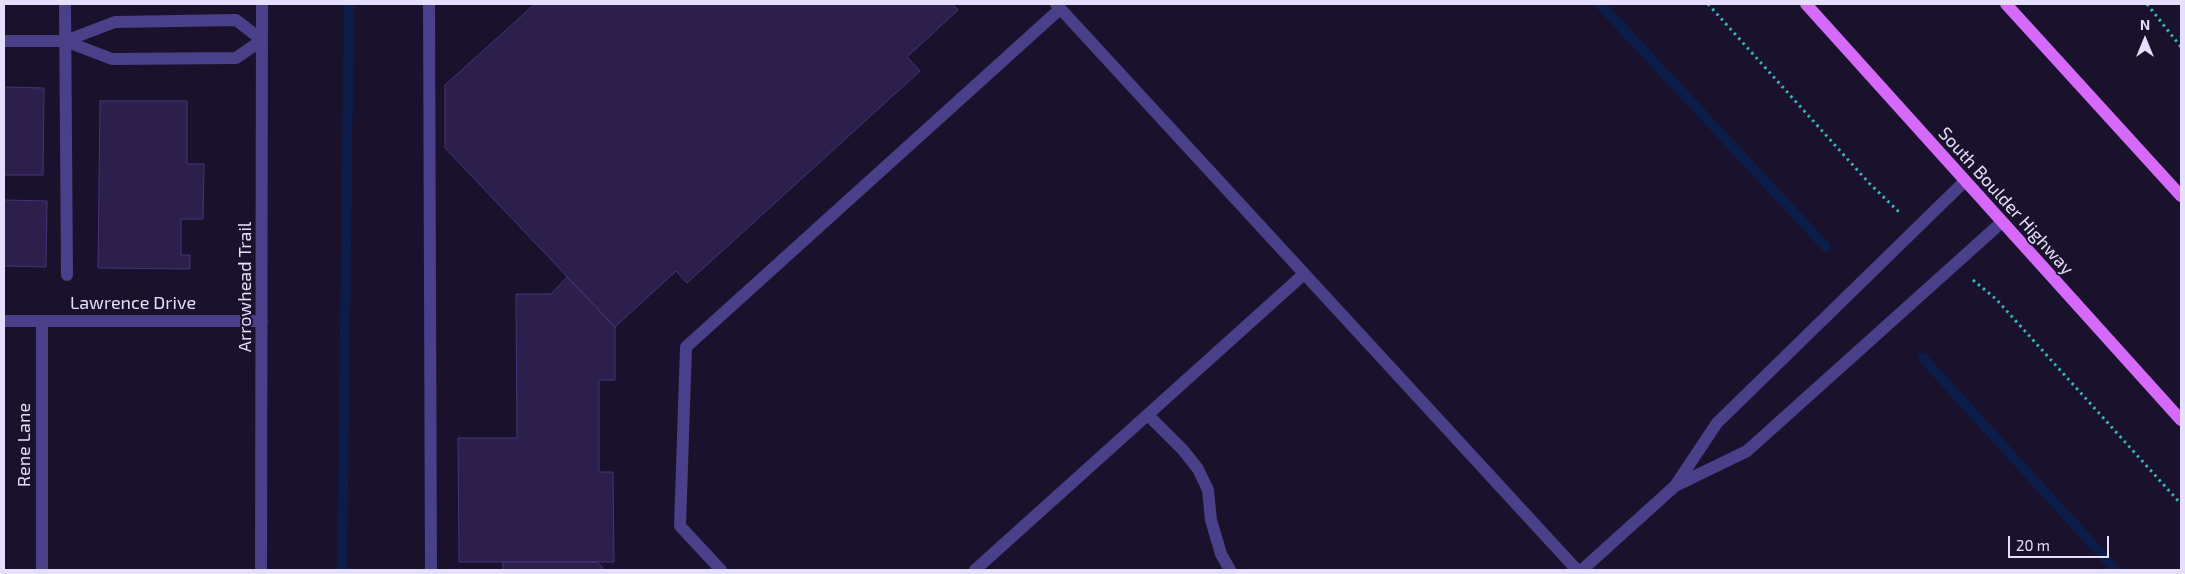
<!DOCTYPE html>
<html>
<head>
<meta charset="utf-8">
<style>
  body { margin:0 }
  #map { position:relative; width:2185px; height:574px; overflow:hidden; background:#1a122c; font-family:"Exo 2",sans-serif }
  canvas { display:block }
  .frame { position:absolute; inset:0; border:5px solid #e5defe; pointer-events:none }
  .north { position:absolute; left:2120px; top:15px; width:50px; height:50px; -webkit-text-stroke:4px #1a122c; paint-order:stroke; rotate:0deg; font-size:14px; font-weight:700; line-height:20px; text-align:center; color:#e5defe }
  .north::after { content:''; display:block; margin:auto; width:18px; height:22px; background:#e5defe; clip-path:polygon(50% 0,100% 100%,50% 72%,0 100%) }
  .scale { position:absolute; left:2008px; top:536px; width:101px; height:22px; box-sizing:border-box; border:2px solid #e5defe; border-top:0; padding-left:6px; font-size:15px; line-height:18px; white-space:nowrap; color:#e5defe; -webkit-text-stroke:4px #1a122c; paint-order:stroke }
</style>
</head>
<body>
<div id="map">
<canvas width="2185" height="574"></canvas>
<div class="frame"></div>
<div class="north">N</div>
<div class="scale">20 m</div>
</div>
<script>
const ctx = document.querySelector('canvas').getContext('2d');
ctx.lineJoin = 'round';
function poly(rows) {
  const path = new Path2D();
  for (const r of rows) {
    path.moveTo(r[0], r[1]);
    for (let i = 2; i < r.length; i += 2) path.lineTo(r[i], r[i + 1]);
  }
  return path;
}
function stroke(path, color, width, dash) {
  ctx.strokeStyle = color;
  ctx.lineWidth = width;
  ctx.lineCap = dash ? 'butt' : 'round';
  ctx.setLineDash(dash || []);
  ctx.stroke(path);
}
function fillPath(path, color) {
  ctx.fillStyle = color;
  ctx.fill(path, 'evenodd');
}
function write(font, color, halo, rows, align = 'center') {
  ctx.font = font + ' "Exo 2",sans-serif';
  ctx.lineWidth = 4;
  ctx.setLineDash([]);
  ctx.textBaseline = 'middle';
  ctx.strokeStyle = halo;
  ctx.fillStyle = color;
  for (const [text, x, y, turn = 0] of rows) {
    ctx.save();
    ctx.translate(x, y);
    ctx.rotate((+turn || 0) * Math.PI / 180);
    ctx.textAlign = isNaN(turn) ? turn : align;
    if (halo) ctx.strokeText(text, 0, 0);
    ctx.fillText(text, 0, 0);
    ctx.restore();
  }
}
stroke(poly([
  [1600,4,1826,247],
  [1923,358,2116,570],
  [342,570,349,4]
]), '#0d1d4a', 10);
const building = poly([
  [535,4,952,4,958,10,907,57,920,71,687,283,676,271,615,327,445,148,445,85,535,4],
  [4,87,44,88,43,175,4,175,4,87],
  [100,101,187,101,187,164,204,164,203,219,181,219,181,255,190,255,190,269,98,268,100,101],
  [4,200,47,201,46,267,4,266,4,200],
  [567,277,615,327,615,380,599,380,599,472,613,472,614,562,459,562,458,438,517,438,516,294,551,294,567,277],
  [503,562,597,562,605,570,503,570,503,562]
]);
fillPath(building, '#2d1f4c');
stroke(building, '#473278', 1);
stroke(poly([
  [1708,4,1869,183,1900,213],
  [2147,4,2181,47],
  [1973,280,1996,299,2181,504]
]), '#35b5bc', 3, [2.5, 4]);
stroke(poly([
  [65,4,67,275],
  [429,4,431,570],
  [1056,4,1577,570],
  [1148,415,1183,450,1198,469,1208,490,1211,520,1221,554,1230,570],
  [1675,486,1747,451,2002,222],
  [721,570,680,526,686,347,1060,9],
  [975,570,1304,274],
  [1582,570,1675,486,1717,423,1965,181]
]), '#4a3f89', 12);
stroke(poly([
  [4,41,65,41,115,22,236,20,262,40,236,58,112,59,65,41],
  [4,321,262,321],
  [42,321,42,570],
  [261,570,262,4]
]), '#4a3f89', 12);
stroke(poly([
  [1806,4,2181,420],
  [2006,4,2181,196]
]), '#d469fb', 12);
write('18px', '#e5defe', '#1a122c', [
  ["South Boulder Highway",2006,201,48],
  ["Arrowhead Trail",245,287,-90],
  ["Lawrence Drive",133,303],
  ["Rene Lane",24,445,-90]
]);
</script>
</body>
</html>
